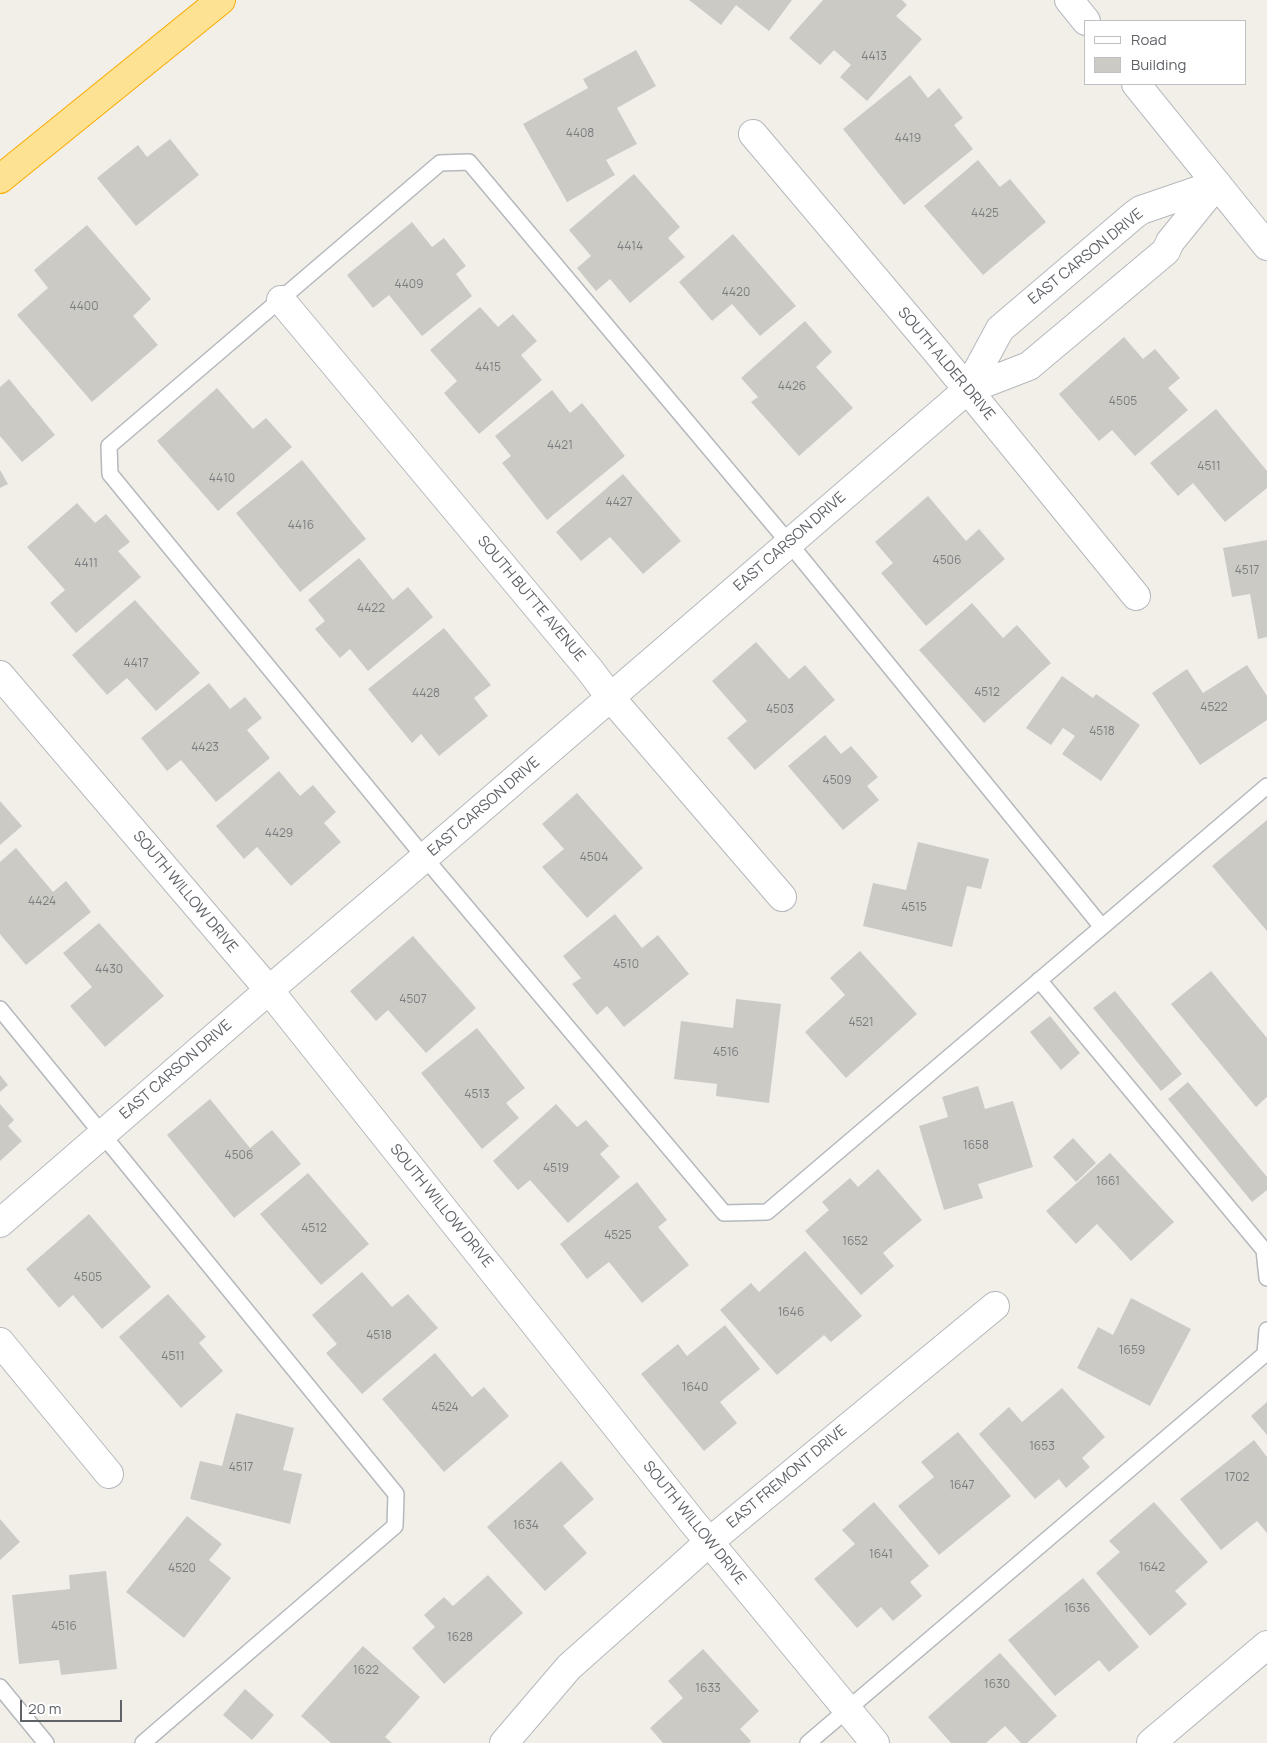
<!DOCTYPE html>
<html>
<head>
<meta charset="utf-8">
<style>
  body { margin:0 }
  #map { position:relative; width:1267px; height:1743px; overflow:hidden; background:#f1efe8; font-family:Manrope,sans-serif }
  canvas { display:block }
  .legend { position:absolute; left:1084px; top:20px; width:162px; height:65px; box-sizing:border-box; background:#fff; border:1px solid #bfc1c3; margin:0; padding:6px 9px; list-style:none; font-size:15px; color:#5f6368 }
  .legend li { display:flex; align-items:center; gap:10px; height:25px }
  .legend b { width:25px; border:1px solid #bfc1c3 }
  .scale { position:absolute; left:20px; top:1700px; width:102px; height:22px; box-sizing:border-box; border:2px solid #5f6368; border-top:0; padding-left:6px; font-size:15px; line-height:18px; white-space:nowrap; color:#5f6368; -webkit-text-stroke:4px #fff; paint-order:stroke }
</style>
</head>
<body>
<div id="map">
<canvas width="1267" height="1743"></canvas>
<ul class="legend">
<li><b style="height:6px;background:#fff"></b>Road</li>
<li><b style="height:14px;background:#cccac5"></b>Building</li>
</ul>
<div class="scale">20 m</div>
</div>
<script>
const ctx = document.querySelector('canvas').getContext('2d');
ctx.lineJoin = 'round';
function fillPath(path, color) {
  ctx.fillStyle = color;
  ctx.fill(path, 'evenodd');
}
function poly(rows) {
  const path = new Path2D();
  for (const r of rows) {
    path.moveTo(r[0], r[1]);
    for (let i = 2; i < r.length; i += 2) path.lineTo(r[i], r[i + 1]);
  }
  return path;
}
function stroke(path, color, width, dash) {
  ctx.strokeStyle = color;
  ctx.lineWidth = width;
  ctx.lineCap = dash ? 'butt' : 'round';
  ctx.setLineDash(dash || []);
  ctx.stroke(path);
}
function write(font, color, halo, rows, align = 'center') {
  ctx.font = font + ' Manrope,sans-serif';
  ctx.lineWidth = 4.5;
  ctx.setLineDash([]);
  ctx.textBaseline = 'middle';
  ctx.strokeStyle = halo;
  ctx.fillStyle = color;
  for (const [text, x, y, turn = 0] of rows) {
    ctx.save();
    ctx.translate(x, y);
    ctx.rotate((+turn || 0) * Math.PI / 180);
    ctx.textAlign = isNaN(turn) ? turn : align;
    if (halo) ctx.strokeText(text, 0, 0);
    ctx.fillText(text, 0, 0);
    ctx.restore();
  }
}
fillPath(poly([
  [689,0,792,0,769,31,736,5,721,25],
  [823,0,902,0,907,5,896,16,922,39,867,101,840,77,851,65,834,50,820,65,789,38],
  [636,50,656,86,617,108,637,144,606,160,615,175,567,202,523,124,588,88,583,79],
  [910,75,928,98,939,88,963,118,954,125,973,149,904,205,843,129],
  [170,139,199,175,136,226,97,178,138,145,147,157],
  [978,160,1000,187,1010,179,1046,222,983,275,924,206],
  [634,174,680,227,668,238,685,257,630,303,610,279,596,291,577,268,591,256,569,230],
  [412,222,432,247,444,238,466,266,456,274,472,296,422,336,389,295,373,308,347,275],
  [87,225,151,299,133,316,158,345,92,402,17,315,48,288,34,270],
  [733,234,796,306,760,336,732,304,712,321,679,282],
  [480,307,498,327,513,314,537,341,521,355,542,380,479,434,444,393,457,381,430,350],
  [805,321,832,352,816,367,853,408,799,456,751,402,758,397,741,378],
  [1124,337,1143,359,1155,349,1180,378,1168,388,1188,410,1135,456,1112,430,1099,441,1059,394],
  [9,379,55,435,22,462,0,436,0,387],
  [217,388,253,429,266,418,292,447,218,511,157,441],
  [552,390,570,413,582,403,625,456,547,520,502,463,511,456,495,436],
  [1216,409,1267,471,1267,488,1225,522,1193,483,1178,496,1150,463],
  [302,460,366,539,300,592,236,513],
  [0,470,8,484,0,488],
  [623,474,681,541,643,574,610,537,581,561,556,532],
  [928,496,966,541,979,529,1005,559,926,626,881,573,893,563,875,542],
  [77,503,95,523,106,514,130,542,118,551,141,577,76,633,50,603,65,590,27,547],
  [1267,540,1267,637,1258,639,1250,594,1232,597,1223,548],
  [359,558,393,600,408,587,433,617,368,671,350,649,340,658,315,629,325,621,308,600],
  [135,600,200,673,156,711,127,678,107,695,72,655],
  [972,603,1003,638,1017,625,1051,663,984,723,919,650],
  [444,628,491,685,474,698,488,716,439,756,421,734,412,743,368,689],
  [756,642,789,679,805,665,835,700,755,770,727,738,747,721,712,681],
  [1247,665,1267,696,1267,720,1200,765,1152,693,1187,669,1203,693],
  [1062,676,1093,698,1096,694,1140,725,1101,781,1062,754,1075,736,1063,728,1051,745,1026,728],
  [209,683,230,709,245,697,262,718,247,730,270,758,216,802,181,760,167,771,141,738],
  [825,735,841,754,851,746,878,777,867,786,879,800,843,830,788,766],
  [279,771,300,796,313,785,336,812,324,823,341,842,291,886,257,847,244,859,216,826],
  [577,793,643,868,587,918,542,867,564,849,542,824],
  [0,801,22,826,0,845],
  [1267,820,1267,931,1212,866],
  [918,842,989,859,981,889,967,886,952,947,863,926,873,883,906,890],
  [16,848,53,892,66,881,91,912,26,965,0,934,0,862],
  [615,914,642,948,658,935,689,974,624,1027,607,1006,597,1015,572,984,581,978,563,956],
  [99,923,164,996,105,1047,70,1006,92,987,63,953],
  [413,936,476,1008,426,1053,388,1010,376,1021,350,991],
  [860,951,917,1014,846,1078,805,1032,845,995,830,978],
  [1211,971,1267,1038,1267,1097,1256,1107,1171,1004],
  [1115,991,1182,1074,1161,1091,1093,1008],
  [736,999,781,1004,769,1103,716,1096,717,1084,674,1079,681,1021,733,1028],
  [1050,1016,1080,1053,1061,1070,1030,1032],
  [477,1028,525,1088,506,1103,519,1118,482,1149,421,1073],
  [0,1075,8,1085,0,1092],
  [1188,1082,1267,1177,1267,1190,1252,1202,1168,1099],
  [978,1086,985,1109,1013,1101,1033,1167,978,1184,983,1198,944,1210,919,1126,948,1117,942,1097],
  [210,1099,250,1148,272,1130,301,1164,234,1218,167,1135],
  [0,1104,14,1120,8,1126,22,1141,0,1161],
  [556,1104,577,1127,586,1120,609,1146,600,1154,620,1177,568,1223,530,1180,518,1190,493,1161],
  [1073,1138,1096,1163,1076,1182,1053,1157],
  [1110,1153,1174,1222,1131,1261,1097,1224,1076,1244,1046,1211],
  [878,1169,922,1220,883,1253,894,1266,861,1295,805,1231,829,1210,822,1202,850,1178,858,1187],
  [308,1173,369,1244,321,1285,260,1214],
  [637,1182,667,1220,658,1227,689,1265,642,1303,609,1262,587,1279,560,1244],
  [89,1214,151,1287,102,1329,73,1295,59,1308,26,1269],
  [805,1251,862,1316,831,1342,824,1335,777,1375,720,1310,751,1283,759,1292],
  [362,1272,392,1307,408,1294,438,1328,362,1394,326,1353,337,1344,312,1315],
  [168,1294,206,1337,199,1343,223,1371,181,1408,119,1337],
  [1131,1298,1191,1329,1150,1406,1077,1368,1098,1327,1113,1335],
  [725,1325,760,1369,720,1402,737,1423,704,1451,641,1374,678,1344,687,1356],
  [435,1353,472,1397,484,1387,509,1416,444,1472,382,1399],
  [1062,1388,1105,1437,1082,1458,1090,1467,1066,1488,1059,1479,1035,1499,979,1434,1009,1407,1022,1422],
  [1267,1402,1267,1435,1251,1416],
  [236,1413,294,1428,283,1470,302,1474,290,1524,190,1499,200,1461,222,1466],
  [958,1432,1011,1496,939,1555,898,1506,934,1477,921,1462],
  [1254,1440,1267,1457,1267,1533,1257,1521,1221,1550,1180,1499],
  [561,1461,594,1499,563,1526,587,1553,545,1591,487,1527],
  [874,1502,929,1566,910,1582,922,1596,893,1621,881,1607,857,1628,814,1579,855,1544,842,1530],
  [1154,1502,1208,1562,1175,1591,1187,1604,1150,1636,1096,1573,1120,1552,1109,1541],
  [187,1516,222,1544,209,1560,231,1578,184,1638,126,1592],
  [0,1519,20,1542,0,1560],
  [106,1571,117,1669,61,1675,59,1660,19,1664,12,1595,70,1589,69,1575],
  [488,1575,523,1613,444,1684,412,1648,435,1627,424,1615,444,1597,453,1606],
  [1083,1578,1139,1647,1109,1672,1099,1660,1055,1696,1008,1640],
  [363,1646,420,1697,385,1737,392,1743,331,1743,301,1716],
  [703,1649,759,1711,740,1729,751,1741,749,1743,663,1743,650,1728,683,1698,668,1681],
  [1000,1653,1057,1716,1027,1743,1021,1743,1005,1726,986,1743,951,1743,928,1717],
  [245,1689,274,1715,252,1740,223,1715]
]), '#cccac5');
const service = poly([
  [1102,927,789,543,469,162,440,163,109,446,110,474,425,858,724,1213,767,1212,1102,927,1267,786],
  [1039,980,1264,1250,1267,1278],
  [0,1009,396,1494,395,1526,143,1743],
  [0,1687,46,1743],
  [808,1743,1265,1354,1267,1330]
]);
const minor = poly([
  [753,134,937,352,1136,596],
  [281,300,589,669,611,698,782,897],
  [967,390,1000,329,1134,215,1141,210,1217,184],
  [0,675,269,990,691,1520,875,1743],
  [0,1223,269,990,395,883,967,390,1029,366,1166,251,1170,242,1217,184],
  [0,1342,109,1474],
  [504,1743,569,1667,678,1570,709,1542,995,1306],
  [1151,1743,1267,1645]
]);
const secondary = poly([
  [1069,0,1086,21],
  [1136,84,1267,246]
]);
const motorway = poly([
  [0,179,221,0]
]);
stroke(service, '#b5b8bc', 18);
stroke(minor, '#b5b8bc', 30);
stroke(secondary, '#b6babf', 30);
stroke(motorway, '#f9ab00', 30);
stroke(service, '#fff', 15);
stroke(minor, '#fff', 28);
stroke(secondary, '#fff', 28);
stroke(motorway, '#fde293', 28);
write('12px', '#7a7d7f', null, [
  ["4413",874,57],
  ["4408",580,134],
  ["4419",908,139],
  ["4425",985,214],
  ["4414",630,247],
  ["4409",409,285],
  ["4420",736,293],
  ["4400",84,307],
  ["4415",488,368],
  ["4426",792,387],
  ["4505",1123,402],
  ["4421",560,446],
  ["4511",1209,467],
  ["4410",222,479],
  ["4427",619,503],
  ["4416",301,526],
  ["4506",947,561],
  ["4411",86,564],
  ["4517",1247,571],
  ["4422",371,609],
  ["4417",136,664],
  ["4512",987,693],
  ["4428",426,694],
  ["4522",1214,708],
  ["4503",780,710],
  ["4518",1102,732],
  ["4423",205,748],
  ["4509",837,781],
  ["4429",279,834],
  ["4504",594,858],
  ["4424",42,902],
  ["4515",914,908],
  ["4510",626,965],
  ["4430",109,970],
  ["4507",413,1000],
  ["4521",861,1023],
  ["4516",726,1053],
  ["4513",477,1095],
  ["1658",976,1146],
  ["4506",239,1156],
  ["4519",556,1169],
  ["1661",1108,1182],
  ["4512",314,1229],
  ["4525",618,1236],
  ["1652",855,1242],
  ["4505",88,1278],
  ["1646",791,1313],
  ["4518",379,1336],
  ["1659",1132,1351],
  ["4511",173,1357],
  ["1640",695,1388],
  ["4524",445,1408],
  ["1653",1042,1447],
  ["4517",241,1468],
  ["1702",1237,1478],
  ["1647",962,1486],
  ["1634",526,1526],
  ["1641",881,1555],
  ["1642",1152,1568],
  ["4520",182,1569],
  ["1636",1077,1609],
  ["4516",64,1627],
  ["1628",460,1638],
  ["1622",366,1671],
  ["1630",997,1685],
  ["1633",708,1689]
]);
write('15px', '#5f6368', '#fff', [
  ["EAST CARSON DRIVE",1086,257,-39],
  ["SOUTH ALDER DRIVE",946,364,50],
  ["EAST CARSON DRIVE",790,542,-41],
  ["SOUTH BUTTE AVENUE",531,599,50],
  ["EAST CARSON DRIVE",484,807,-41],
  ["SOUTH WILLOW DRIVE",185,892,50],
  ["EAST CARSON DRIVE",176,1070,-41],
  ["SOUTH WILLOW DRIVE",441,1206,51],
  ["EAST FREMONT DRIVE",787,1477,-40],
  ["SOUTH WILLOW DRIVE",694,1523,51]
]);
</script>
</body>
</html>
